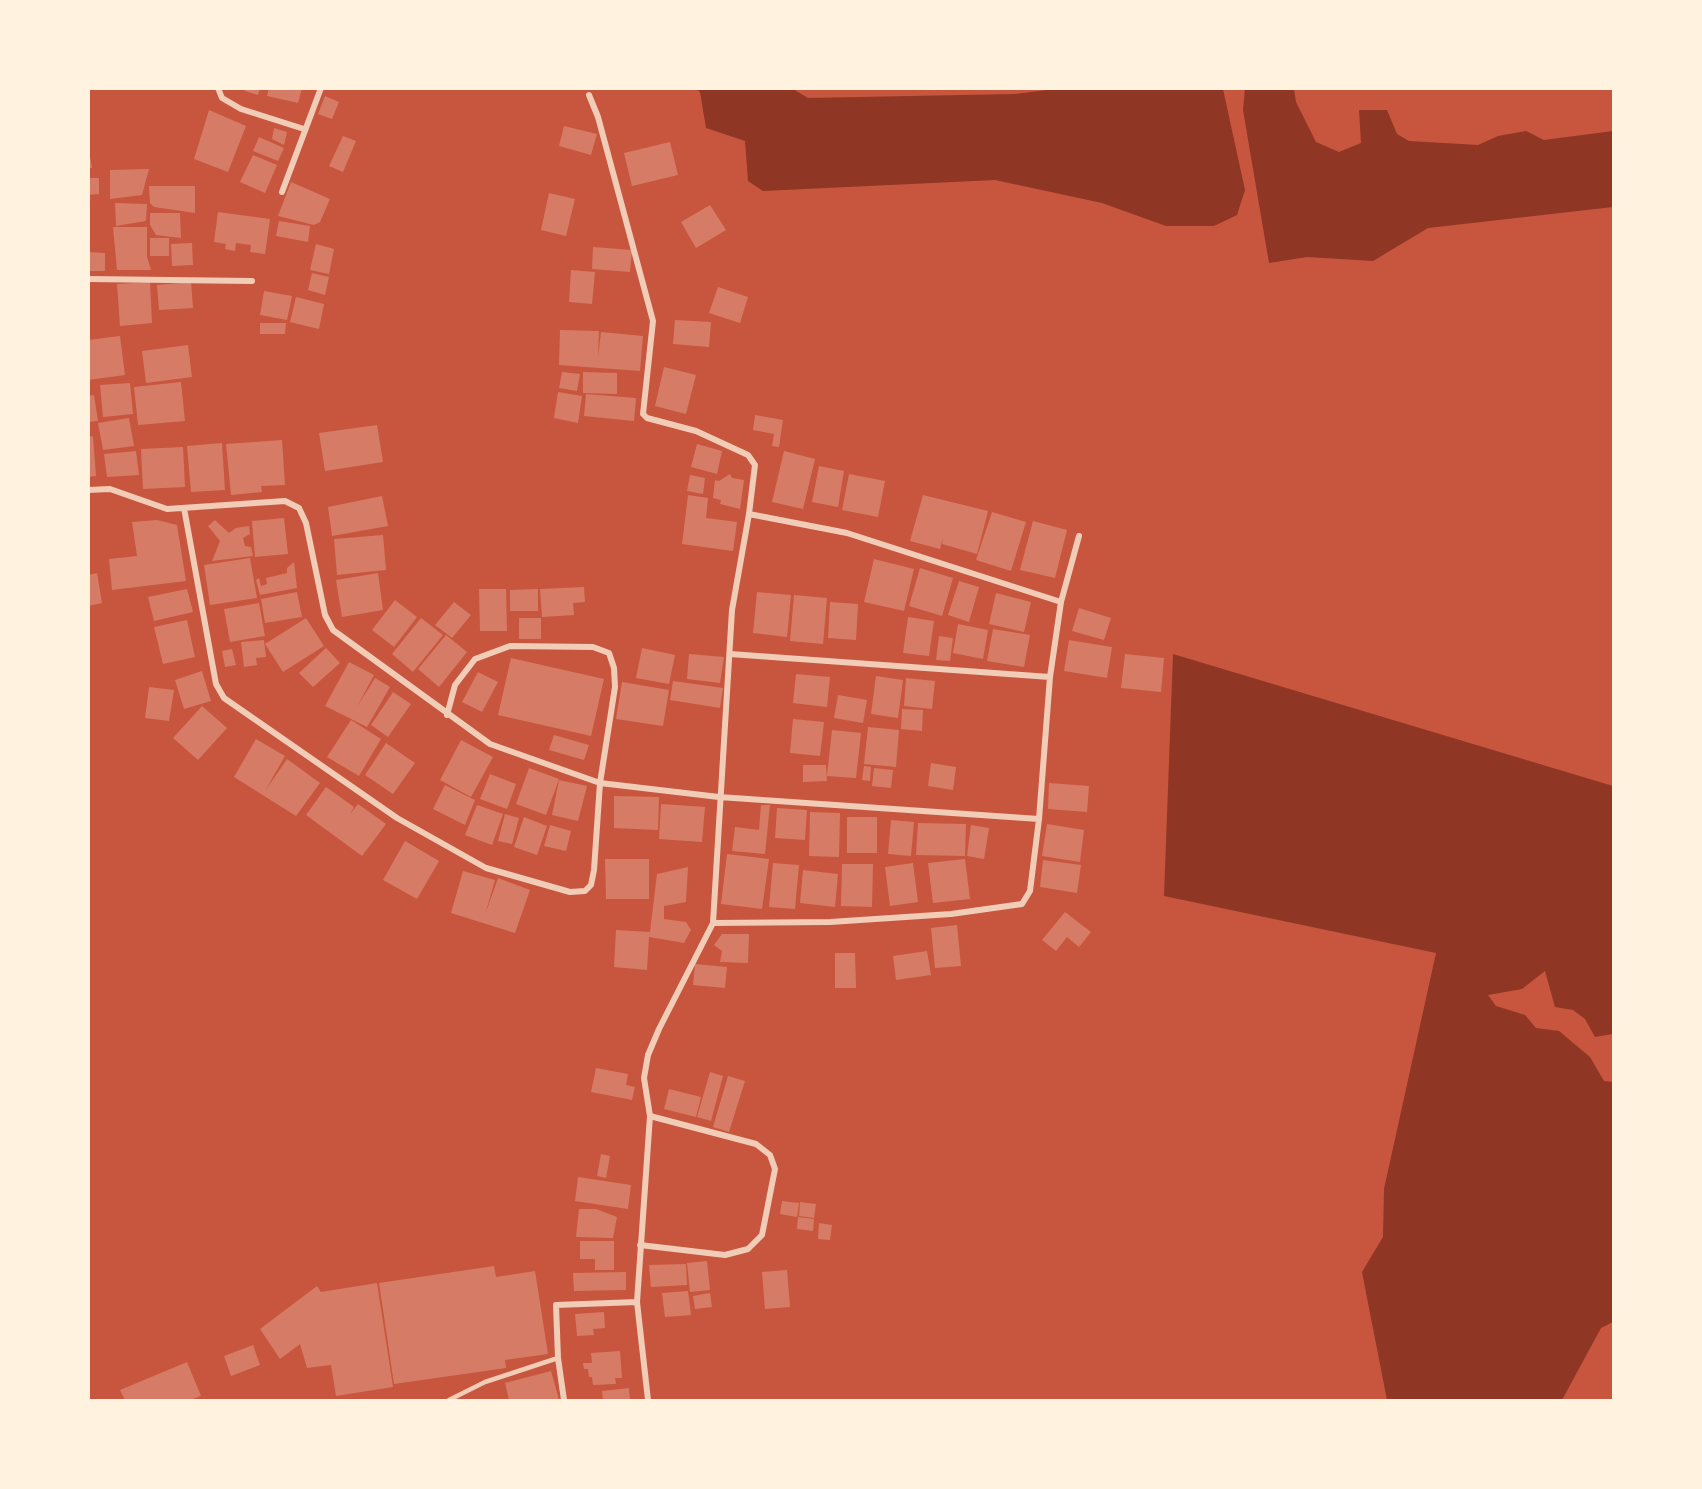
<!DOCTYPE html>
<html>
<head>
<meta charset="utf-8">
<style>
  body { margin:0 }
  #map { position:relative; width:1702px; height:1489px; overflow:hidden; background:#c8553d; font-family:"Work Sans",sans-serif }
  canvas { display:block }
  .frame { position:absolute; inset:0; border:90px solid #fff3e0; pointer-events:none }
</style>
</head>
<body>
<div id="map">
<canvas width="1702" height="1489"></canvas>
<div class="frame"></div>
</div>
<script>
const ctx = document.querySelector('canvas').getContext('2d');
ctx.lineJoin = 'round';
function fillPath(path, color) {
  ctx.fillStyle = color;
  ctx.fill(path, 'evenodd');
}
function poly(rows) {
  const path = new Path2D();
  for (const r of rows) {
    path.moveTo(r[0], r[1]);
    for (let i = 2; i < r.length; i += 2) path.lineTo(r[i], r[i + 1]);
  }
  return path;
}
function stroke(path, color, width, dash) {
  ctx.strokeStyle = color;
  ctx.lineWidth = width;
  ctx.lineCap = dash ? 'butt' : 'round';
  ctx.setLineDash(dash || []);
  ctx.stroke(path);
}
fillPath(poly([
  [1063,88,1223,89,1245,190,1237,215,1214,226,1166,226,1102,203,995,180,763,191,748,181,745,141,706,128,700,92,696,89,793,89,808,98,1015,94],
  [1245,89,1294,89,1296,102,1316,142,1339,152,1361,143,1359,110,1387,110,1397,134,1409,141,1478,145,1498,136,1526,131,1544,140,1613,131,1613,207,1428,228,1373,261,1307,257,1269,263,1243,110],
  [1173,654,1613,786,1613,1034,1595,1037,1585,1019,1573,1010,1555,1007,1545,971,1522,989,1488,995,1496,1006,1525,1015,1536,1028,1559,1031,1590,1057,1604,1081,1613,1082,1613,1322,1601,1328,1562,1400,1387,1400,1362,1272,1383,1237,1384,1189,1436,953,1164,896]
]), '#8f3625');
fillPath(poly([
  [246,88,260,88,258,95,245,91],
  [269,88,302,88,298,103,267,96],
  [325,96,339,102,332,119,318,114],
  [209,110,246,126,228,172,194,159],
  [564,126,597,134,591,155,559,146],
  [274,128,287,132,284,145,272,139],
  [343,136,356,141,343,172,329,166],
  [259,137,284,148,278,161,253,151],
  [670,142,678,175,632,186,624,153],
  [88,145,92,168,88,168],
  [253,155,277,165,265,193,240,182],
  [149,169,142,195,110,199,110,170],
  [88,178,99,178,99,194,88,195],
  [291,182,330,199,320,222,314,225,278,216],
  [149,186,195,186,195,213,154,207,150,203],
  [549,193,575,199,566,236,541,230],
  [115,203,147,204,146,221,116,226],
  [710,205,726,230,696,248,681,222],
  [218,212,270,219,265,254,250,252,251,245,236,243,235,251,225,249,226,244,214,242],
  [150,213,180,213,181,238,156,235,150,225],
  [279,221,310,226,308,242,276,236],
  [113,227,147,227,147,257,151,270,117,270],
  [150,238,169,238,169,256,150,256],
  [192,243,193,265,172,266,171,244],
  [316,244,334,249,329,274,310,270],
  [593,247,632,250,630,272,592,269],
  [88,252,105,253,105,271,88,271],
  [571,270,595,272,592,304,569,302],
  [312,273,329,277,325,295,308,290],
  [150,282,152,323,120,326,117,284],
  [191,282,193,308,159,310,157,285],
  [718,287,748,297,740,323,709,313],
  [264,291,292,296,287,320,260,315],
  [296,297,324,304,319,329,290,322],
  [675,320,711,322,709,347,673,344],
  [260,323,286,323,285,334,260,334],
  [560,330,599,331,598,357,601,332,643,336,640,371,559,365],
  [120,336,125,375,88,380,88,340],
  [188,345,192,377,146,383,142,351],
  [664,367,696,375,686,414,655,406],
  [562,372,580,374,577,391,559,388],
  [583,372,617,373,617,394,583,393],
  [181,382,185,421,138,425,134,387],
  [130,383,133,414,103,417,100,385],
  [558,392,582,396,578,423,554,418],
  [586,394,636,398,634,421,584,416],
  [94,395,98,421,88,422,88,396],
  [755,415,783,420,779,447,772,446,774,434,753,430],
  [129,418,134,446,103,450,98,423],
  [377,425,383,462,325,471,319,433],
  [93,436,96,476,88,477,88,437],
  [282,440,285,485,261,486,262,492,231,495,226,444],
  [222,443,225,490,191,492,187,446],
  [697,444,722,451,717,474,691,467],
  [183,447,185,487,143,489,141,449],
  [136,451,139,475,107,477,104,454],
  [784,451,815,459,803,509,772,502],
  [819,466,844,471,838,507,812,502],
  [730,474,732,478,744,480,740,509,720,504,721,500,713,498,715,480,719,481],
  [849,474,885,481,878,517,842,510],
  [690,475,705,478,703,494,687,491],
  [688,495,708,498,706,518,737,522,733,551,682,544],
  [923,495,988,511,977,554,942,544,943,537,940,549,910,541],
  [382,496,388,526,332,536,328,507],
  [992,512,1026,522,1011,571,976,560],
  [284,518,288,554,255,557,252,521],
  [157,520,177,525,186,581,112,590,109,559,137,556,132,522],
  [215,520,229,533,236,528,249,526,250,534,243,538,245,546,251,547,253,556,212,561,220,541,208,526],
  [1033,521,1067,530,1055,578,1020,570],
  [383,535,386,570,337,575,334,539],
  [250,558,257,598,210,605,204,565],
  [874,559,914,569,904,611,864,602],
  [294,562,297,588,260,595,256,580,259,578,261,586,267,584,266,578,287,573,287,568],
  [920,568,953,578,942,616,909,606],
  [97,573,102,603,88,606,88,575],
  [378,573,383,610,342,617,336,580],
  [959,581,979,587,969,622,948,615],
  [584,587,585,602,573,603,574,615,542,617,540,589],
  [187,589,193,612,154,621,148,597],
  [479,589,506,589,507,631,480,631],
  [538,589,538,611,510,611,510,590],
  [297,592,302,617,265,623,261,599],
  [757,592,791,595,787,637,753,633],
  [996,593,1031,602,1024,632,989,624],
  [794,595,827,598,823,644,790,641],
  [395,600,417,617,394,647,372,630],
  [454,602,471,615,452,638,435,625],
  [830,602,858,604,856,640,828,638],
  [259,603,265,636,230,642,224,609],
  [1079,608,1111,618,1104,640,1072,631],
  [908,617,934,621,929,656,903,653],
  [306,618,324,646,283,672,265,644],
  [421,618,443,635,413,672,392,654],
  [519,618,541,618,541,639,519,639],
  [187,620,195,657,163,664,154,627],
  [958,624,988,630,983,659,953,653],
  [993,629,1030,635,1024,667,987,661],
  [446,635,467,652,439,687,418,669],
  [939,636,953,638,950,661,936,660],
  [264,640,266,657,256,658,257,665,244,667,241,642],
  [1069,640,1112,647,1107,678,1064,671],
  [326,648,340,663,313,687,299,673],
  [642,648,675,655,669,684,636,678],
  [232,649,236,665,225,667,222,651],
  [689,654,724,657,720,683,687,679],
  [1125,654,1164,658,1161,692,1121,688],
  [511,658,604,679,591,736,498,715],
  [349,662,374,675,357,707,375,678,390,687,367,727,325,706],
  [202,671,211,701,184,709,175,680],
  [478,672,498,682,482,712,462,702],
  [796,674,830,677,827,707,793,703],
  [876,676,903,680,898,718,871,714],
  [906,678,935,681,932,709,904,706],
  [673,681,723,688,720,708,670,700],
  [622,682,669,690,663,726,616,719],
  [149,687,174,690,169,721,145,718],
  [393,692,411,704,388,737,371,725],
  [838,695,867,700,863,723,834,718],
  [202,706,227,728,198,760,173,738],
  [902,709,923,710,922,731,901,729],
  [793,719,824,722,820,756,790,753],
  [351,720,381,739,359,776,327,757],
  [868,727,899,730,896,767,864,764],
  [832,730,861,733,856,778,827,776],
  [554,735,589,745,584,760,549,750],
  [256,739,285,756,265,791,287,759,320,783,296,816,234,777],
  [461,740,493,757,471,797,440,780],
  [386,743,415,763,393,794,365,775],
  [931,763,956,767,953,790,928,786],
  [803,765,826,765,827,781,803,782],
  [864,766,871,767,870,781,862,780],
  [529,768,559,779,546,815,516,804],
  [874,768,893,770,891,788,872,786],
  [490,774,516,784,507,809,480,799],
  [559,780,587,786,578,821,552,815],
  [1049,783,1089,786,1087,812,1048,809],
  [445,785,475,800,465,825,433,809],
  [326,787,354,807,350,814,358,804,386,824,362,856,306,815],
  [614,796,659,797,658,830,614,828],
  [661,804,705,807,702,842,659,839],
  [477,805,503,814,492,845,465,835],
  [761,805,770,805,765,854,732,851,735,827,759,830],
  [777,808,807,810,805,840,775,838],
  [810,812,840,813,839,857,809,856],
  [505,814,519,818,512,844,498,841],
  [524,817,547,826,537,855,514,847],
  [847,817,877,817,877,853,847,853],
  [891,820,914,822,911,856,888,854],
  [918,823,966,824,965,856,916,855],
  [1047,824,1084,830,1080,862,1042,856],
  [550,825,571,831,566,851,544,846],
  [971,825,989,828,984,859,967,856],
  [405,841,439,861,417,899,383,880],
  [727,854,769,859,762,909,721,904],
  [605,859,649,859,649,899,606,899],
  [965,859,970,899,933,903,928,863],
  [1043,860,1081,865,1077,893,1040,887],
  [773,863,799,865,795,909,769,907],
  [913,863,918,902,890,906,885,867],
  [842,864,873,864,872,907,841,906],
  [688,867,686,902,664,906,664,919,686,922,691,930,684,943,649,937,647,970,614,967,616,930,650,932,657,874],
  [803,870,838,874,835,907,800,903],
  [463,871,495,880,485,915,498,878,530,890,515,933,451,913],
  [1065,912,1091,932,1079,947,1067,937,1056,951,1042,940],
  [957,925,961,966,935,968,931,928],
  [722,934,749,934,748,963,720,962,722,951,714,945],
  [927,951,931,975,896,980,893,956],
  [835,953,855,953,856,988,835,988],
  [695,964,727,967,725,988,693,985],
  [596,1068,628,1074,626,1085,635,1087,632,1100,591,1092],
  [710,1072,723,1076,711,1121,697,1117],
  [728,1076,745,1081,729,1132,713,1127],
  [669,1089,701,1097,696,1117,664,1109],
  [601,1154,610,1156,606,1178,597,1176],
  [578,1177,631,1185,628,1209,575,1201],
  [782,1201,799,1203,797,1217,780,1214],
  [800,1202,816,1204,814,1218,799,1216],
  [579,1209,596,1209,617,1217,613,1238,576,1237],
  [798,1217,814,1219,813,1231,797,1229],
  [819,1223,832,1225,830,1240,818,1239],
  [580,1241,614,1241,614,1270,595,1270,595,1259,580,1259],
  [707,1261,710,1290,690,1292,687,1263],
  [686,1264,687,1285,651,1287,649,1265],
  [494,1266,496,1277,535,1271,548,1354,505,1360,506,1368,394,1384,379,1283],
  [787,1270,790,1307,765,1309,762,1272],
  [626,1272,626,1290,574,1291,573,1273],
  [377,1283,393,1387,336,1396,331,1365,307,1368,300,1344,280,1359,260,1329,317,1286,321,1292],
  [688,1291,691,1315,665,1317,662,1293],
  [710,1293,712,1307,695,1309,693,1296],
  [604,1312,605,1328,593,1329,594,1335,577,1336,575,1314],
  [253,1345,260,1365,231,1376,224,1356],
  [620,1351,622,1378,615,1378,616,1384,593,1385,592,1377,589,1377,588,1369,584,1369,583,1363,592,1363,591,1353],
  [187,1362,201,1396,190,1400,125,1400,120,1390],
  [551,1371,559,1400,509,1400,505,1383],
  [629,1388,630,1400,603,1400,602,1391]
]), '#d67c66');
stroke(poly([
  [449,1400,485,1382,558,1358]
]), '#f1ccb7', 4.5);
stroke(poly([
  [218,88,222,98,241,109,304,129],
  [589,95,598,117,653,321,643,414,647,418,696,431,748,455,755,465,749,514],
  [282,192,321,88],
  [88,279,252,281],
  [88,490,110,489,167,509,285,501,299,508,306,523,325,615,333,630,490,744,600,783,719,797,1039,819],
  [184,508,216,684,224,698,397,818,486,868,570,892,585,891,591,885,594,870,600,783,615,687,614,668,609,653,593,647,510,646,475,659,455,685,447,715],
  [730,654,1050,677],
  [713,923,830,922,951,914,1022,904,1030,891,1039,819,1050,677,1061,602,1079,536],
  [640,1245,725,1255,748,1249,762,1235,775,1169,770,1155,756,1144,650,1116],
  [564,1400,558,1358,556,1305,637,1302],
  [648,1400,637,1302,650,1116,644,1078,648,1055,659,1029,713,923,732,610,749,514,847,533,1061,602]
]), '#f1ccb7', 6);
</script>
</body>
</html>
